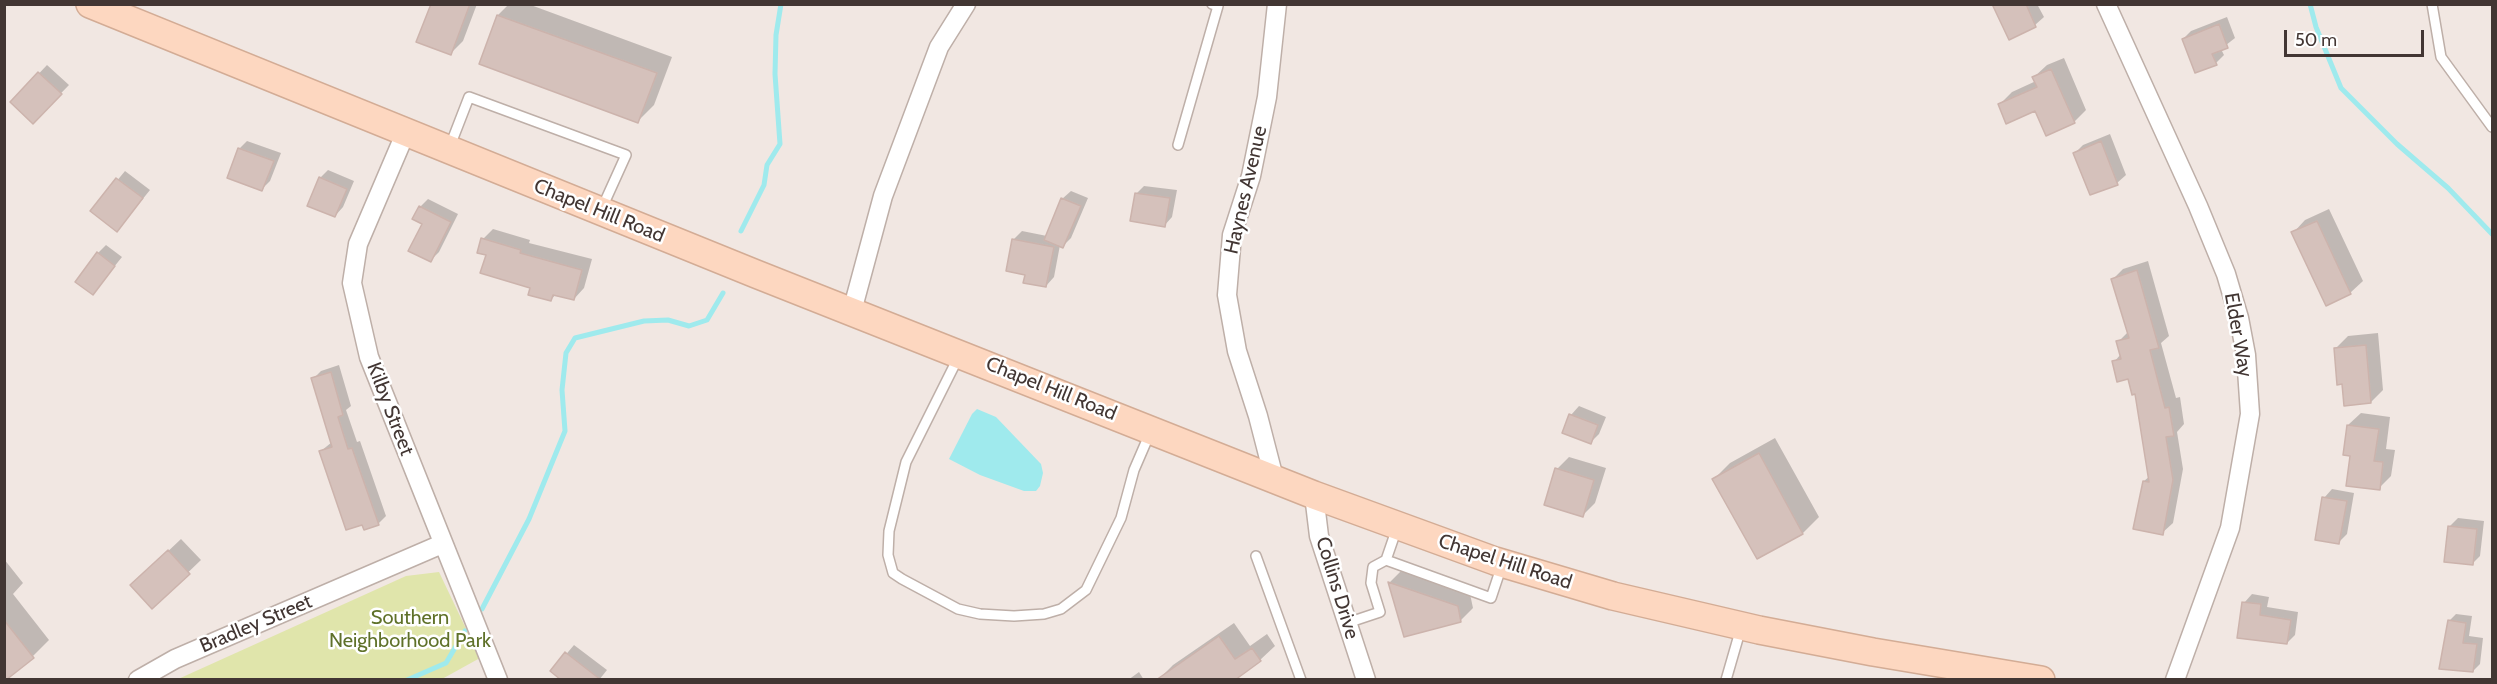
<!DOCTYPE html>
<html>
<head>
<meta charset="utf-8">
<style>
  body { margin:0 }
  #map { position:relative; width:2497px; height:684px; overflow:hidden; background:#f1e7e2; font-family:Cabin,sans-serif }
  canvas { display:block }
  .frame { position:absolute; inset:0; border:6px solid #423633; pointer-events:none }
  .scale { position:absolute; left:2284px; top:30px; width:140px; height:27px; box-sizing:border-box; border:3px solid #423633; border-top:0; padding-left:8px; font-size:18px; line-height:21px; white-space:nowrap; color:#423633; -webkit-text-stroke:4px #fff; paint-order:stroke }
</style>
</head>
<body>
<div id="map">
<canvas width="2497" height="684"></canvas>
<div class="frame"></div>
<div class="scale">50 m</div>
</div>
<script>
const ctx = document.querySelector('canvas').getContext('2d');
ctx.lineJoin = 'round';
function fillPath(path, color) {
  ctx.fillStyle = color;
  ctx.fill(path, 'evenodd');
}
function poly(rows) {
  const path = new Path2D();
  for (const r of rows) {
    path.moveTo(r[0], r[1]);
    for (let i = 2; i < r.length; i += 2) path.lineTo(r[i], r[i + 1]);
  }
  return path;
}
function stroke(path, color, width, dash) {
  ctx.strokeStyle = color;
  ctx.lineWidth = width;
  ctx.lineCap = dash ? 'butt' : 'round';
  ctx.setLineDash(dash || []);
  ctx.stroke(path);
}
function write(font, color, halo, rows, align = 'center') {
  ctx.font = font + ' Cabin,sans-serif';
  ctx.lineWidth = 5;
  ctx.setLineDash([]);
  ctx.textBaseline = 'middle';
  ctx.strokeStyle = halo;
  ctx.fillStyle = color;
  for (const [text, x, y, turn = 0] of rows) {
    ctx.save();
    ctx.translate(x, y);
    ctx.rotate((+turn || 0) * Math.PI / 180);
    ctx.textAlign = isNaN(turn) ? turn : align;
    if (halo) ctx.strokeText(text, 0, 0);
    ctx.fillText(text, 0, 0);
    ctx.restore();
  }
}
fillPath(poly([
  [439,572,480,658,442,679,176,680,406,576]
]), '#e0e5ab');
fillPath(poly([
  [977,409,996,417,1041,464,1043,473,1040,486,1036,491,1024,491,980,475,949,459,972,414]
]), '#9feaed');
fillPath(poly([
  [432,4,477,4,463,41,451,53],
  [509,4,528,4,672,57,654,105,638,121,481,63,498,15],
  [1995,4,2037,4,2044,17,2035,25,2009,38],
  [2227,17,2235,38,2221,49,2224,55,2216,63,2183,39,2191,31],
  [2064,58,2086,110,2074,122,2036,109,2000,104,2012,92,2036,81,2034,77,2047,65],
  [47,65,69,85,33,122,12,102],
  [2110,134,2126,175,2117,183,2091,194,2075,153,2083,145],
  [247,141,281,153,270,181,262,189,239,149],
  [328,170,354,181,343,207,335,216,320,178],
  [125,171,150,190,125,221,92,211],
  [1144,186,1177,190,1172,217,1164,226,1136,194],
  [1071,191,1088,198,1071,238,1063,246,1060,245,1054,277,1046,286,1027,274,1014,239,1022,231,1047,236,1062,199],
  [428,199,458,214,439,252,431,260,420,207],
  [2329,209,2363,281,2350,293,2327,304,2293,233,2305,220],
  [493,229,530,240,529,243,592,259,584,288,574,299,556,294,551,300,532,287,488,254,483,239],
  [106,245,122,257,93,293,98,253],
  [2148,261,2169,336,2161,343,2176,398,2180,397,2184,424,2177,432,2183,469,2173,523,2162,533,2144,481,2150,476,2137,393,2129,377,2114,362,2121,354,2118,342,2129,331,2112,280,2123,269],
  [2378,333,2383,390,2371,402,2343,383,2335,349,2348,336],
  [339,365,351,406,346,410,357,442,360,441,386,516,378,524,321,451,332,442,313,379,321,371],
  [1579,406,1606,417,1599,434,1591,442,1564,432,1571,415],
  [2361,413,2390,417,2386,449,2395,450,2391,476,2379,488,2352,454,2348,425],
  [1775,438,1819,517,1803,533,1758,557,1714,479,1730,463],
  [1569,457,1606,468,1595,503,1583,515,1557,469],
  [2332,489,2354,493,2347,534,2339,542,2324,498],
  [2458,518,2484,521,2480,556,2472,564,2450,526],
  [181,539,201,560,152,607,145,573],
  [4,559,23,583,13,594,49,640,33,656,4,679],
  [1401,571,1470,594,1473,608,1460,621,1389,583],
  [2252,594,2269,597,2267,607,2298,612,2295,635,2287,643,2244,603],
  [2456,614,2472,616,2469,636,2483,638,2480,664,2473,671,2441,667,2449,621],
  [1234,623,1250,646,1267,634,1275,646,1260,660,1159,679,1173,665],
  [574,645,607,670,599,680,552,671],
  [1139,672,1144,680,1128,680]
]), '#0003');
stroke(poly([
  [2310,4,2316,27,2341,88,2397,144,2448,188,2492,234],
  [741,231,764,185,767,165,780,144,775,74,776,35,781,4],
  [482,609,529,519,565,431,562,390,566,353,575,338,644,321,668,320,689,326,707,320,723,293],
  [407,680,446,663,465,631]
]), '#9feaed', 5);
const building = poly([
  [431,4,470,4,451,55,416,42,431,4],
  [1992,4,2026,4,2036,27,2009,40,1992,4],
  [497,15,657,73,638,123,479,64,497,15],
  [2219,24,2228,48,2212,54,2217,65,2195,73,2182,39,2219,24],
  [2051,69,2075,123,2046,136,2035,111,2006,124,1998,104,2037,87,2032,77,2051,69],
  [38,72,62,94,33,124,10,102,38,72],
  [2101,141,2118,185,2090,195,2073,153,2101,141],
  [238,148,274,161,262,191,227,178,238,148],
  [319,177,347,189,335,217,307,206,319,177],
  [116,178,143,198,117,232,90,211,116,178],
  [1135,193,1170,198,1165,227,1130,221,1135,193],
  [1061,198,1081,206,1063,248,1044,240,1061,198],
  [419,206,451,222,431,262,408,251,422,224,412,219,419,206],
  [2317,221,2351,294,2326,306,2291,232,2317,221],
  [481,238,521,250,520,253,582,270,574,300,553,295,551,301,528,295,530,288,480,273,486,255,477,253,481,238],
  [1012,239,1054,247,1046,287,1023,283,1025,275,1006,271,1012,239],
  [97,252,115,266,93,295,75,282,97,252],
  [2137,270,2159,348,2150,350,2165,408,2169,407,2174,436,2166,437,2173,480,2163,535,2133,529,2143,481,2149,482,2135,394,2132,395,2128,379,2117,382,2112,361,2121,359,2116,341,2129,338,2111,279,2137,270],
  [2366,345,2371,403,2344,406,2342,384,2337,385,2334,348,2366,345],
  [331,372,343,415,338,417,348,449,352,448,379,525,364,530,362,525,346,530,319,451,332,447,311,378,331,372],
  [1569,414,1598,425,1591,444,1562,433,1569,414],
  [2347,425,2379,429,2374,461,2383,462,2380,490,2346,486,2350,456,2343,455,2347,425],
  [1759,453,1803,534,1757,559,1712,479,1759,453],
  [1555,468,1594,480,1583,517,1544,505,1555,468],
  [2322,497,2347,501,2339,544,2315,540,2322,497],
  [2448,526,2477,529,2473,565,2444,562,2448,526],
  [168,550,190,574,152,609,130,585,168,550],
  [1388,582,1458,606,1461,622,1404,637,1388,582],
  [2242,602,2261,604,2260,615,2291,620,2287,644,2237,638,2242,602],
  [4,620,34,658,6,680,4,680,4,620],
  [2448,620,2466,623,2463,643,2477,644,2473,672,2439,669,2448,620],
  [1219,636,1235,659,1252,648,1261,661,1235,680,1156,680,1219,636],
  [565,652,601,680,561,680,550,671,565,652]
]);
fillPath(building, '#d5c1bb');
stroke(building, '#ccb3ac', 1.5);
const lane = poly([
  [2432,4,2441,57,2492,127],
  [1178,145,1218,6,1212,4],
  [450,146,469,97,626,155,602,208],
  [958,358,906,462,889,531,888,555,893,573,902,579,958,609,980,614,1014,616,1044,614,1061,609,1086,590,1121,518,1134,470,1150,433],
  [1397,528,1386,560,1491,598,1502,565],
  [1256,556,1301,680],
  [1347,623,1380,612,1371,583,1373,567,1386,560],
  [1726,680,1741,628]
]);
const street = poly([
  [2106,4,2198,206,2226,274,2239,318,2246,355,2250,414,2230,528,2175,680],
  [405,134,358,244,352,283,369,357,498,680],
  [852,311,883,196,939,47,966,4],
  [1274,478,1258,416,1237,351,1227,295,1232,235,1251,176,1267,97,1277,4],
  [1314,495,1319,536,1366,680],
  [138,680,175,659,442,544]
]);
const secondary = poly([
  [90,4,756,274,1314,495,1495,561,1613,596,1759,630,1873,652,2041,680]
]);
stroke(lane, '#beafa8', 12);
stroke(street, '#beafa8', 21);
stroke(secondary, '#d3ac95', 30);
stroke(lane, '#fff', 9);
stroke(street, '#fff', 18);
stroke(secondary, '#fdd7c0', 27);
write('20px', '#423633', '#fff', [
  ["Haynes Avenue",1246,190,-77],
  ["Chapel Hill Road",599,211,22],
  ["Elder Way",2238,335,80],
  ["Chapel Hill Road",1051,389,22],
  ["Kilby Street",390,409,69],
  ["Chapel Hill Road",1505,562,18],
  ["Collins Drive",1337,588,73],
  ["Bradley Street",256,624,-23]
]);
write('20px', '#5f7129', '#fff', [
  ["Southern",410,618],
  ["Neighborhood Park",410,641]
]);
</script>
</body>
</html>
